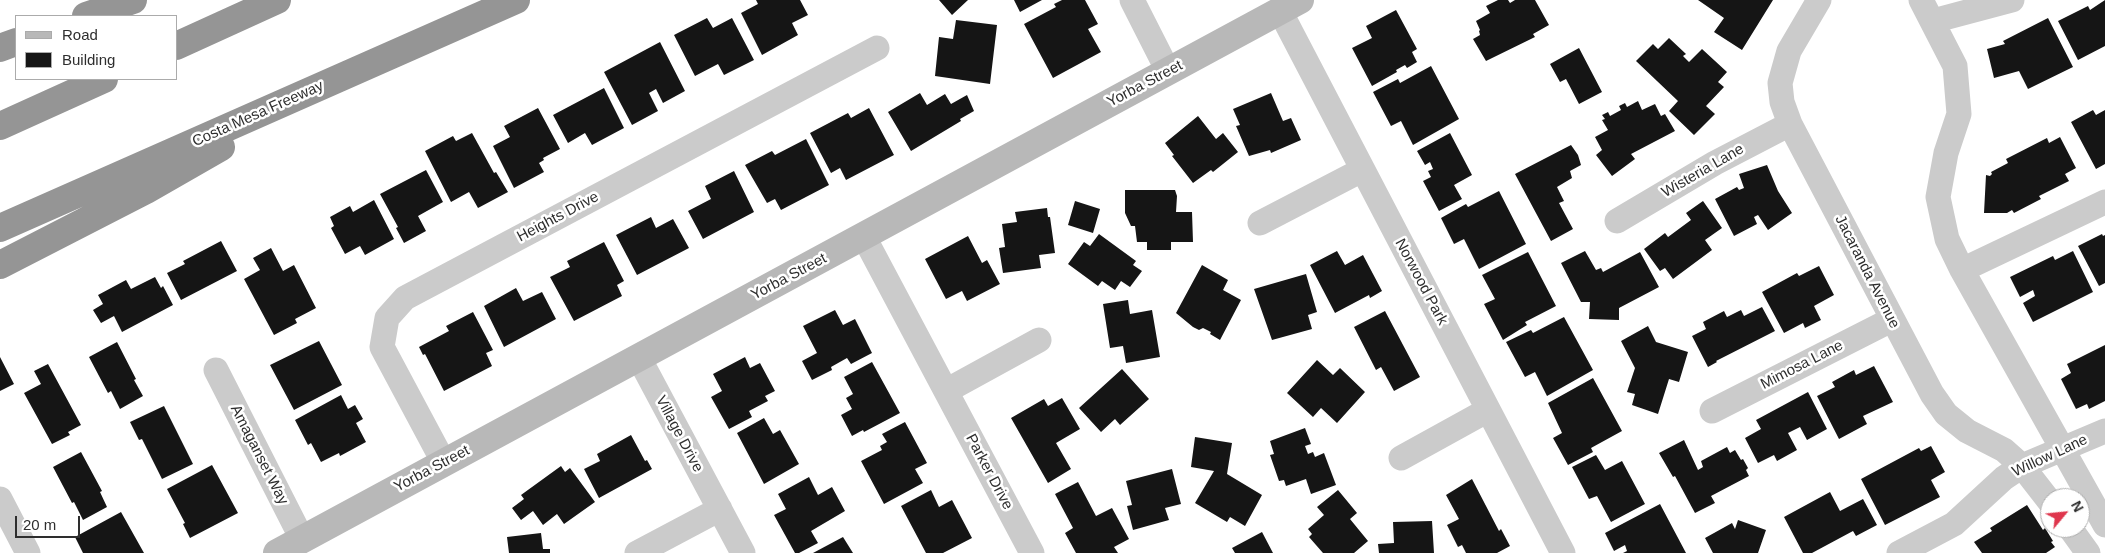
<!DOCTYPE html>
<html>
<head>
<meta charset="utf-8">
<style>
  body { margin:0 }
  #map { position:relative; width:2105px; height:553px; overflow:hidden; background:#fff; font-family:Arial,sans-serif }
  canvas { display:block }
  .legend { position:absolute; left:15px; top:15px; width:162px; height:65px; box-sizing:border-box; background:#fff; border:1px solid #ababab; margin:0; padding:6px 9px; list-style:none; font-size:15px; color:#2e2e2e }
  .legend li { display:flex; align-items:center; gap:10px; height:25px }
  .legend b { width:25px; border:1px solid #ababab }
  .north { position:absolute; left:2040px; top:488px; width:50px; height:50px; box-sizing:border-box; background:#fff; border:1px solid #ababab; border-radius:50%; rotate:62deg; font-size:14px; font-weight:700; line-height:20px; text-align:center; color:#2e2e2e }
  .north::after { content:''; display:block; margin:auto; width:18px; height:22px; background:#df364d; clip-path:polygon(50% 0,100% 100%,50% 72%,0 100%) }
  .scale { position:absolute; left:15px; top:516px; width:65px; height:22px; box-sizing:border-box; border:2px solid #2e2e2e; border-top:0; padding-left:6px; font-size:15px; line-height:18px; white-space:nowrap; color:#2e2e2e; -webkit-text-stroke:4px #fff; paint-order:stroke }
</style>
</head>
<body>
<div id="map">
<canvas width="2105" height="553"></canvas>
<ul class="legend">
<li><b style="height:6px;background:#b8b8b8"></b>Road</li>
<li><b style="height:14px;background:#151515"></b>Building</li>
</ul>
<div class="north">N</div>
<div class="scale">20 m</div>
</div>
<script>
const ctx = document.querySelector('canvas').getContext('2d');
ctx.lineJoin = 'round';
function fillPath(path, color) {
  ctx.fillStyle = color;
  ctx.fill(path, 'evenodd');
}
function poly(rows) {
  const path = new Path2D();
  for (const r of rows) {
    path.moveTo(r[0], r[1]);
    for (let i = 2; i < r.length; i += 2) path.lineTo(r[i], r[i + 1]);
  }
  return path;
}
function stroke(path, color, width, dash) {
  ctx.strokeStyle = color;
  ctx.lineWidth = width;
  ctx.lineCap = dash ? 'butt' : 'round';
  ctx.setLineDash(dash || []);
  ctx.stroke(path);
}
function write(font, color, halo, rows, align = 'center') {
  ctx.font = font + ' Arial,sans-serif';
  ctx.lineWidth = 5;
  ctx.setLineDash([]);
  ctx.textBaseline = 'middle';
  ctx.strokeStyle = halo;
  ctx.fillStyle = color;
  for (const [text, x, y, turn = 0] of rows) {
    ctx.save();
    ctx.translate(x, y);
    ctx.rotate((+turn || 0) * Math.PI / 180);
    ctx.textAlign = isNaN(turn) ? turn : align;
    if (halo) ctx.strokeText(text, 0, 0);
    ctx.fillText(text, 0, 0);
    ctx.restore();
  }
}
fillPath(poly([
  [756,0,800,0,808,15,792,23,798,35,762,55,741,13,758,4],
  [939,0,968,0,952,15],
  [1014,0,1042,0,1020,12],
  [1062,0,1085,0,1098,24,1088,29,1101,52,1053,78,1024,24,1056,7,1054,4],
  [1498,0,1508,0,1510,3,1515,0,1535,0,1549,25,1533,34,1535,37,1486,61,1473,39,1480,35,1479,31,1480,30,1476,21,1490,13,1486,6],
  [1698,0,1773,0,1742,50,1714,32,1724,18],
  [2105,0,2105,46,2078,60,2058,21,2088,6,2090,10],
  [1396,10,1417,49,1412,52,1417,62,1407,68,1405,65,1396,70,1397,72,1372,86,1352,48,1372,38,1366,26],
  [707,18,713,28,732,18,754,60,724,75,718,64,695,76,674,35],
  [2048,18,2073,67,2028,89,2019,71,1994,78,1987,49,2005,44,2003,41],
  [956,20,997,25,990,84,935,76,939,37,953,39],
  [1669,38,1686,54,1683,56,1689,62,1702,49,1727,72,1718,82,1724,87,1706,106,1715,114,1694,135,1669,111,1678,101,1636,61,1653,44,1658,49],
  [660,42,685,91,663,103,656,89,649,93,658,111,632,125,604,72],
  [1579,48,1602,92,1579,104,1566,79,1560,82,1550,64],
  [1431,66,1459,119,1413,145,1401,121,1391,126,1373,92,1398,79,1400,83],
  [604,88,624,128,592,145,585,133,568,143,553,115],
  [920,93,927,105,945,94,951,104,967,95,974,111,960,119,961,121,911,151,888,112],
  [1271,93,1283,121,1291,118,1301,140,1271,153,1270,150,1249,156,1236,126,1240,125,1233,109],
  [1638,101,1642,110,1655,104,1661,116,1665,114,1675,131,1631,154,1635,159,1612,176,1596,155,1602,150,1595,137,1608,130,1602,120,1605,119,1602,115,1608,112,1610,116,1621,110,1619,106,1625,103,1627,107],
  [538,108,560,149,543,158,544,160,539,163,544,172,514,188,493,146,510,137,504,126],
  [869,108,894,155,846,180,840,168,831,173,810,133,848,113,851,118],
  [2093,110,2096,115,2105,110,2105,164,2096,169,2071,122],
  [1198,116,1216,139,1223,133,1238,152,1213,172,1211,170,1193,183,1172,156,1174,155,1165,143],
  [472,133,494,173,496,172,508,192,478,208,469,192,451,202,425,151,453,136,456,141],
  [1450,133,1472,175,1454,185,1462,199,1439,211,1423,181,1431,177,1428,171,1433,169,1430,162,1425,165,1417,151],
  [2060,137,2076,168,2065,174,2069,181,2039,196,2041,199,2014,213,2012,210,2007,213,1984,213,1986,175,1990,176,1992,174,1991,172,2008,163,2006,159,2047,138,2049,143],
  [806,139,829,185,781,210,775,199,767,203,745,165,772,151,775,155],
  [1571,145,1578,155,1581,165,1570,171,1572,178,1557,187,1564,201,1559,203,1573,229,1551,241,1515,174],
  [1767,165,1778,191,1792,213,1768,230,1758,215,1754,217,1757,224,1734,236,1715,199,1737,187,1739,190,1744,188,1739,174],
  [426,170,443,202,418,216,426,231,404,243,396,228,398,227,380,194],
  [734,171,754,212,703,239,688,211,711,199,705,186],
  [1125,190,1175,190,1177,196,1176,212,1192,212,1193,242,1171,242,1171,250,1147,250,1147,242,1137,242,1135,226,1131,226,1125,213],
  [1499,191,1526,244,1479,269,1464,239,1454,244,1441,218,1466,204,1468,207],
  [374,200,394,239,365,255,360,246,345,254,331,228,334,226,330,217,350,206,353,212],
  [1075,201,1100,209,1093,233,1068,225],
  [1703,201,1722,228,1705,240,1712,250,1673,279,1665,268,1660,271,1644,249,1665,233,1668,237,1691,220,1686,213],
  [1047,208,1048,217,1050,217,1055,253,1039,255,1041,268,1003,273,999,248,1005,247,1002,224,1017,222,1015,212],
  [651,217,656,228,673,219,689,248,637,275,616,235],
  [1099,234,1136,261,1133,265,1142,271,1130,287,1121,281,1115,290,1102,281,1098,286,1068,264,1084,242,1090,246],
  [2102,234,2103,236,2105,235,2105,283,2099,286,2078,246],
  [968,236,982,263,987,260,1000,284,967,301,962,291,946,299,925,259],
  [221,241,237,271,181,300,167,273,185,264,183,261],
  [604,242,624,281,617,285,622,296,574,321,550,277,570,267,567,261],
  [271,248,283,271,294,265,316,308,295,319,297,323,274,335,244,279,260,270,253,258],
  [1337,251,1345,265,1363,255,1382,291,1370,298,1369,295,1335,313,1310,265],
  [1585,251,1596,270,1601,268,1603,272,1640,252,1659,287,1619,308,1619,320,1589,319,1590,302,1581,302,1561,263],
  [2073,251,2093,292,2033,322,2023,303,2035,296,2033,290,2020,297,2010,277,2053,256,2055,260],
  [1528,252,1556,306,1525,322,1527,325,1503,340,1484,304,1495,299,1482,275],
  [1202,265,1228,280,1223,290,1241,300,1220,340,1210,334,1211,332,1203,328,1199,330,1193,327,1176,313],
  [1819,266,1834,295,1814,306,1821,320,1805,328,1803,323,1784,333,1762,292,1797,273,1799,276],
  [1306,274,1317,312,1308,315,1312,329,1272,340,1254,289],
  [155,277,161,288,163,286,173,305,122,332,114,316,101,323,93,310,103,304,98,295,126,280,131,289],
  [516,288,523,301,542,292,556,319,504,347,484,306],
  [1128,300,1130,314,1152,310,1160,357,1126,363,1123,346,1110,348,1103,304],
  [1762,307,1775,331,1716,361,1717,362,1708,367,1692,336,1706,329,1703,322,1724,311,1727,317,1741,310,1744,316],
  [835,310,843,325,855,319,872,353,851,364,847,358,831,367,832,370,812,380,802,361,817,353,803,326],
  [1385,311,1420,377,1394,391,1381,367,1376,370,1354,327],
  [473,312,493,350,486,353,492,366,444,391,425,354,423,355,419,347,449,331,446,326],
  [1564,317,1593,370,1547,396,1535,372,1525,377,1506,342,1531,330,1533,333],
  [1648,326,1656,342,1688,352,1679,382,1669,379,1658,414,1632,405,1635,394,1627,392,1635,368,1621,341],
  [319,341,342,385,294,410,270,365],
  [117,342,136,379,134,380,143,396,120,409,111,391,108,393,89,357],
  [2105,345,2105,401,2089,409,2087,404,2076,409,2061,379,2071,373,2067,364],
  [0,357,14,384,0,391],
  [745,357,750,368,760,363,775,391,765,396,768,401,749,411,752,417,729,429,711,397,722,391,713,374],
  [1317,360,1333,375,1340,368,1365,392,1337,423,1321,408,1313,417,1287,393],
  [872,362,900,413,864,432,863,430,852,436,841,415,852,409,846,398,853,394,844,377],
  [48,364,81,425,68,432,70,435,52,444,24,393,41,384,34,371],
  [1874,366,1893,402,1863,416,1867,424,1839,439,1817,396,1835,387,1832,382,1854,370,1856,375],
  [1122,369,1149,399,1120,425,1115,419,1101,432,1079,408],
  [1593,378,1622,431,1591,448,1593,452,1568,465,1553,438,1562,433,1548,403],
  [1808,392,1827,429,1807,440,1800,427,1788,433,1797,450,1777,461,1774,455,1758,463,1745,438,1761,429,1756,420],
  [341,395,348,409,355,405,363,419,356,423,366,442,340,456,339,453,321,462,311,443,308,445,295,420],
  [1062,398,1080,429,1056,443,1071,469,1048,483,1011,418,1044,399,1048,406],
  [164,406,193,464,162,479,142,439,139,440,130,422],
  [764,418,773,434,780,430,799,464,764,484,737,433],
  [905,422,927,463,915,469,923,483,884,504,861,461,882,450,880,446,887,442,882,434],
  [1305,428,1311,444,1305,446,1308,454,1313,452,1315,457,1324,453,1336,485,1311,494,1306,479,1286,486,1284,480,1279,481,1270,455,1274,454,1270,441],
  [631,435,645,461,647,460,652,469,599,498,584,469,600,461,597,454],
  [1195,437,1232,443,1227,474,1262,495,1245,526,1230,517,1227,522,1195,503,1214,471,1191,467],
  [1684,440,1698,470,1703,467,1701,461,1727,447,1730,453,1735,450,1741,460,1743,459,1748,468,1746,470,1749,476,1711,496,1715,503,1695,513,1675,476,1673,477,1659,453],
  [1931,446,1945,472,1931,480,1940,497,1885,525,1861,479,1919,448,1921,451],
  [81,452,102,491,100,492,107,507,83,520,74,502,72,503,53,467],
  [1596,455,1605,470,1622,461,1645,504,1611,522,1597,496,1589,499,1572,467],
  [212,465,238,513,190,538,183,524,185,523,167,489],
  [561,466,565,472,570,468,595,502,564,524,557,514,543,525,533,511,521,520,512,508,524,499,521,495],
  [1172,469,1181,504,1165,508,1169,520,1133,530,1127,506,1132,505,1126,481],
  [809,477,818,495,832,487,845,511,811,531,818,543,799,553,795,553,774,515,786,509,778,494],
  [1472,479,1499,531,1501,529,1510,546,1497,553,1466,553,1462,545,1458,547,1447,525,1459,519,1446,495],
  [1078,482,1096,516,1112,508,1129,539,1114,547,1118,553,1076,553,1065,533,1073,528,1055,494],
  [931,490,939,507,952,500,972,538,943,553,926,553,901,506],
  [1338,490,1357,513,1350,519,1368,541,1354,553,1323,553,1309,537,1312,534,1308,529,1324,515,1317,507],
  [1830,492,1840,511,1863,499,1877,525,1856,536,1853,531,1812,553,1803,553,1784,517],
  [1660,504,1686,553,1623,553,1627,551,1625,545,1614,551,1605,533],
  [2027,505,2043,530,2045,528,2053,541,2051,542,2055,547,2046,553,1982,553,1974,542,1992,531,1990,528],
  [121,512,144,553,83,553,75,537],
  [1738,520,1766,530,1758,553,1713,553,1705,538,1732,523,1735,529],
  [1432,521,1434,553,1379,553,1378,544,1394,543,1393,522],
  [1262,532,1273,553,1235,553,1232,548],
  [541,533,543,549,550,549,550,553,509,553,507,537],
  [843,537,853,553,813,553]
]), '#151515');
stroke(poly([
  [1132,0,1168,71],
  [1819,0,1789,51,1780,83,1782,102,1790,124,1932,394,1946,414,1967,431,2004,450,2022,466,2050,502],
  [1921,0,1955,66,1959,114,1946,153,1938,197,1947,239,1962,270,2105,525],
  [1280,11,1563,553],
  [1933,21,2012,0],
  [1617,221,1715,163,1790,124],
  [1260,223,1362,170],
  [864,237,1032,553],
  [1962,270,2105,202],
  [639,358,743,553],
  [216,370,302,539],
  [946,391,1039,340],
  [1712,411,1891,320],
  [1401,458,1488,410],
  [444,463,382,347,387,318,405,298,877,48],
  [0,499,28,553],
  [2070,528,2088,553],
  [637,553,720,509],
  [1899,553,1954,524,2004,478,2022,466,2105,431]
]), '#cbcbcb', 25);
stroke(poly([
  [277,553,1300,0]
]), '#b8b8b8', 28);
stroke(poly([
  [86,16,133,0],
  [176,46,277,0],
  [0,48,16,42],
  [0,126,104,79],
  [0,228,516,0],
  [0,265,146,190,221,147]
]), '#959595', 28);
write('15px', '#2e2e2e', '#fff', [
  ["Yorba Street",1145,84,-28],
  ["Costa Mesa Freeway",258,114,-24],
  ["Wisteria Lane",1703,171,-30],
  ["Heights Drive",558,217,-28],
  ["Jacaranda Avenue",1867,272,63],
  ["Yorba Street",789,277,-28],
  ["Norwood Park",1421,282,62],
  ["Mimosa Lane",1802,365,-27],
  ["Village Drive",679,434,62],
  ["Amaganset Way",259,455,63],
  ["Willow Lane",2050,456,-25],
  ["Yorba Street",432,469,-28],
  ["Parker Drive",989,472,62]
]);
</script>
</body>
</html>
